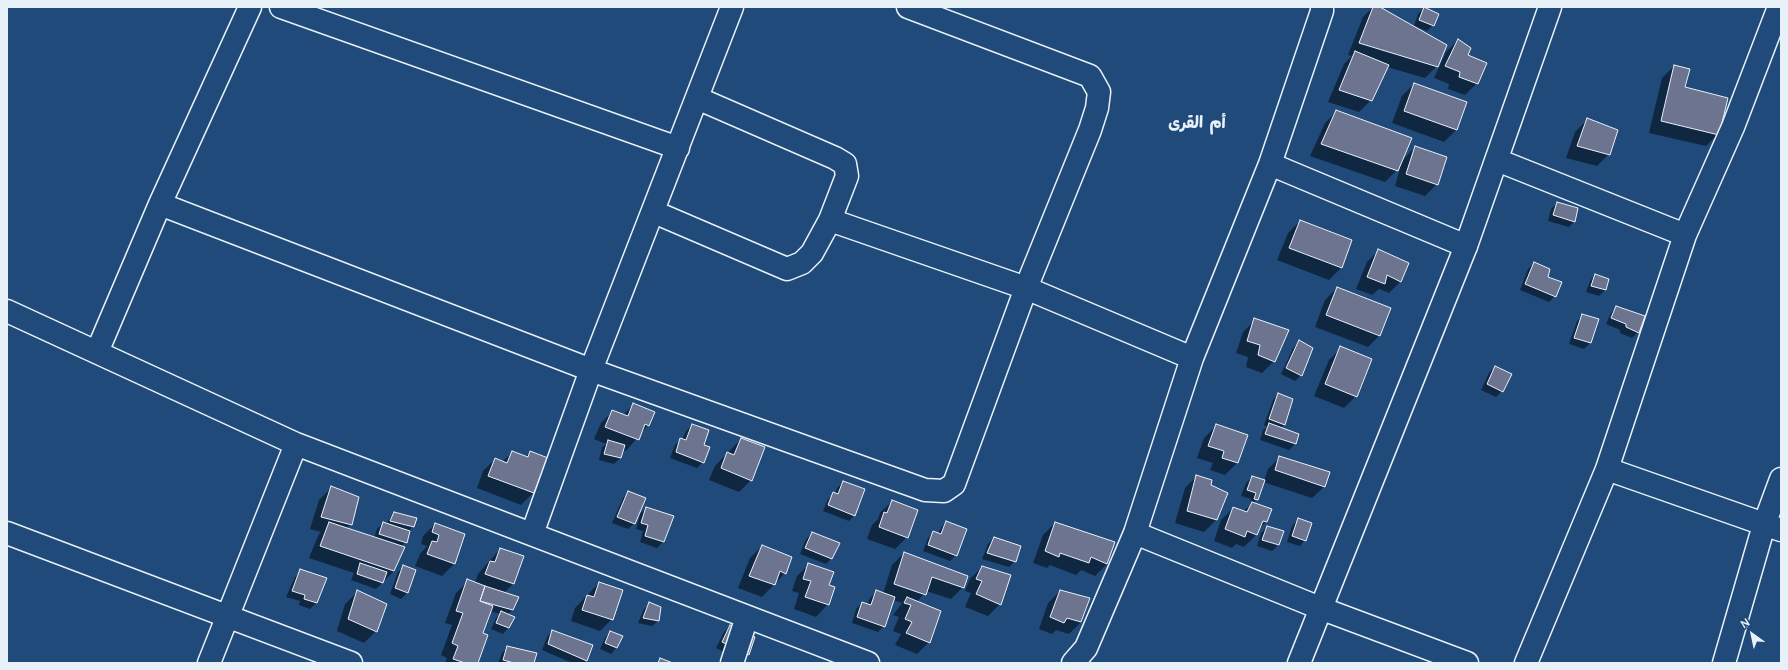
<!DOCTYPE html>
<html>
<head>
<meta charset="utf-8">
<style>
  body { margin:0 }
  #map { position:relative; width:1788px; height:670px; overflow:hidden; background:#1f4a7a; font-family:"Architects Daughter",sans-serif }
  canvas { display:block }
  .frame { position:absolute; inset:0; border:8px solid #e8f1f8; pointer-events:none }
  .north { position:absolute; left:1732px; top:614px; width:40px; height:40px; -webkit-text-stroke:3px #1f4a7a; paint-order:stroke; rotate:327deg; font-size:11px; font-weight:700; line-height:16px; text-align:center; color:#e8f1f8 }
  .north::after { content:''; display:block; margin:auto; width:14px; height:18px; background:#e8f1f8; clip-path:polygon(50% 0,100% 100%,50% 72%,0 100%) }
</style>
</head>
<body>
<div id="map">
<canvas width="1788" height="670"></canvas>
<div class="frame"></div>
<div class="north">N</div>
</div>
<script>
const ctx = document.querySelector('canvas').getContext('2d');
ctx.lineJoin = 'round';
function fillPath(path, color) {
  ctx.fillStyle = color;
  ctx.fill(path, 'evenodd');
}
function poly(rows) {
  const path = new Path2D();
  for (const r of rows) {
    path.moveTo(r[0], r[1]);
    for (let i = 2; i < r.length; i += 2) path.lineTo(r[i], r[i + 1]);
  }
  return path;
}
function stroke(path, color, width, dash) {
  ctx.strokeStyle = color;
  ctx.lineWidth = width;
  ctx.lineCap = dash ? 'butt' : 'round';
  ctx.setLineDash(dash || []);
  ctx.stroke(path);
}
function write(font, color, halo, rows, align = 'center') {
  ctx.font = font + ' "Architects Daughter","Playpen Sans Arabic",sans-serif';
  ctx.lineWidth = 4;
  ctx.setLineDash([]);
  ctx.textBaseline = 'middle';
  ctx.strokeStyle = halo;
  ctx.fillStyle = color;
  for (const [text, x, y, turn = 0] of rows) {
    ctx.save();
    ctx.translate(x, y);
    ctx.rotate((+turn || 0) * Math.PI / 180);
    ctx.textAlign = isNaN(turn) ? turn : align;
    if (halo) ctx.strokeText(text, 0, 0);
    ctx.fillText(text, 0, 0);
    ctx.restore();
  }
}
fillPath(poly([
  [1373,7,1378,7,1437,66,1425,78,1387,67,1371,100,1359,112,1328,102,1344,64,1352,56,1348,55,1363,17],
  [1424,8,1433,25,1427,31,1414,26,1418,14],
  [1458,40,1467,55,1477,83,1465,95,1448,89,1449,84,1434,78,1446,52],
  [1674,66,1684,88,1718,134,1706,146,1649,133,1662,78],
  [1414,84,1456,130,1444,142,1392,123,1402,96],
  [1337,111,1397,170,1385,182,1310,156,1325,123],
  [1587,120,1609,154,1597,166,1566,158,1575,132],
  [1415,147,1437,184,1425,196,1395,186,1402,161],
  [1557,203,1574,222,1569,227,1548,221,1551,209],
  [1300,221,1351,240,1341,268,1329,280,1277,260,1288,233],
  [1379,250,1401,281,1389,293,1379,289,1372,295,1356,289,1367,262],
  [1534,263,1547,277,1555,296,1549,302,1520,290,1528,269],
  [1595,275,1605,290,1599,296,1586,292,1590,281],
  [1337,288,1380,335,1368,347,1315,327,1325,300],
  [1616,307,1638,332,1632,338,1620,333,1620,330,1606,324,1611,313],
  [1583,315,1590,343,1584,349,1569,344,1577,321],
  [1255,320,1274,361,1262,373,1246,367,1248,357,1236,353,1243,332],
  [1299,342,1301,375,1295,381,1281,374,1293,348],
  [1341,348,1356,396,1344,408,1314,396,1329,360],
  [1495,367,1502,391,1496,397,1481,390,1489,373],
  [1278,394,1292,399,1284,425,1280,429,1295,444,1289,450,1260,440,1263,430,1267,427,1264,425,1273,400],
  [633,405,648,425,626,451,622,450,620,458,614,464,599,460,602,447,606,444,594,439,601,423,613,411,623,415],
  [692,425,702,445,703,462,697,468,670,458,675,445,681,439,682,440,686,431],
  [1216,426,1237,463,1225,475,1210,470,1213,463,1197,458,1204,438],
  [741,439,751,480,739,492,709,480,715,466],
  [513,452,525,457,530,453,546,459,533,493,521,505,477,488,483,471,495,459,502,462],
  [1280,457,1325,486,1312,498,1263,482,1257,499,1253,503,1270,510,1266,522,1258,530,1256,535,1244,547,1236,544,1232,548,1214,541,1221,520,1233,508,1243,512,1250,505,1251,499,1241,496,1246,483,1252,477,1264,481,1268,469],
  [1197,476,1210,486,1216,520,1204,532,1175,523,1185,488],
  [843,482,855,515,849,521,823,511,828,499,835,494,837,488],
  [331,488,351,524,346,529,374,538,377,529,383,523,386,524,394,513,413,526,409,531,406,542,401,546,394,571,376,589,351,580,354,573,309,558,318,536,321,532,310,529,319,500],
  [629,492,634,524,628,529,612,523,623,498],
  [892,501,907,537,895,549,867,539,872,525,878,519,880,513],
  [646,508,663,542,657,548,640,542,643,531,636,529,640,514],
  [1298,520,1305,540,1300,546,1287,542,1292,526],
  [946,522,956,555,950,561,923,551,928,538,934,532,938,534,941,528],
  [1055,523,1107,564,1095,576,1081,570,1076,575,1050,565,1047,568,1033,563,1043,535],
  [435,524,464,535,454,564,442,576,415,566,420,554,427,546,421,544,423,536],
  [1267,527,1282,532,1278,545,1272,551,1257,546,1261,533],
  [812,533,832,558,826,564,800,554,806,539],
  [994,538,1015,561,1009,567,982,559,988,544],
  [762,546,785,573,762,597,738,588,750,558],
  [500,549,523,557,513,584,504,593,512,610,507,615,513,618,508,628,503,634,491,629,496,618,500,614,490,611,481,634,477,663,445,663,447,658,441,655,452,625,445,623,456,593,468,581,475,583,478,574],
  [904,553,963,587,951,599,926,591,917,602,929,642,917,654,895,645,901,634,893,631,899,617,893,615,902,603,893,600,884,626,878,632,852,623,856,609,862,603,867,605,870,598,876,592,883,594,892,565],
  [809,564,828,586,828,604,816,617,794,609,799,593,792,591,797,576],
  [404,566,407,593,401,599,390,594,398,572],
  [982,567,1000,604,988,616,965,607,971,593,965,591,970,579],
  [301,571,316,603,310,609,299,605,300,601,286,597,295,577],
  [599,583,612,619,600,631,571,621,575,608],
  [1060,591,1081,622,1069,634,1056,630,1052,634,1039,629,1048,603],
  [357,592,376,631,364,643,337,631,345,604],
  [650,603,658,621,652,626,638,623,644,609],
  [730,626,748,654,742,660,716,648,724,632],
  [552,631,586,661,584,663,572,663,542,650,547,637],
  [610,632,622,637,616,648,611,654,600,649,605,638],
  [508,647,533,663,498,663,502,653]
]), '#0007');
const building = poly([
  [1373,7,1380,7,1447,45,1438,67,1359,43,1373,7],
  [1424,7,1439,14,1434,26,1419,20,1424,7],
  [1458,39,1471,48,1468,55,1487,63,1478,84,1459,77,1460,72,1445,66,1458,39],
  [1355,51,1389,65,1372,101,1339,90,1355,51],
  [1674,65,1690,69,1685,87,1728,98,1719,135,1661,121,1674,65],
  [1414,83,1467,102,1457,130,1404,111,1414,83],
  [1336,110,1412,138,1398,171,1321,144,1336,110],
  [1587,118,1618,130,1610,155,1577,146,1587,118],
  [1415,146,1447,157,1438,185,1406,174,1415,146],
  [1557,202,1578,208,1575,222,1553,215,1557,202],
  [1300,220,1352,240,1342,268,1289,248,1300,220],
  [1378,249,1409,263,1401,282,1387,275,1385,284,1367,277,1378,249],
  [1534,262,1550,269,1548,277,1562,282,1556,297,1525,284,1534,262],
  [1595,274,1609,279,1606,290,1591,286,1595,274],
  [1337,287,1391,308,1380,336,1326,315,1337,287],
  [1616,306,1645,316,1639,333,1626,327,1626,324,1611,318,1616,306],
  [1582,314,1599,319,1591,343,1574,338,1582,314],
  [1254,318,1289,330,1275,362,1258,355,1260,345,1247,341,1254,318],
  [1299,340,1313,348,1302,376,1286,368,1299,340],
  [1340,346,1372,359,1357,397,1325,384,1340,346],
  [1495,366,1512,374,1503,392,1487,384,1495,366],
  [1278,393,1293,399,1285,425,1269,419,1278,393],
  [633,403,655,412,649,426,645,424,639,440,605,427,612,410,628,416,633,403],
  [1269,423,1299,434,1296,444,1265,434,1269,423],
  [692,424,709,430,704,445,710,447,704,463,676,452,680,438,686,440,692,424],
  [1216,424,1248,435,1238,463,1222,458,1224,451,1208,446,1216,424],
  [741,438,765,447,752,481,721,468,727,452,734,455,741,438],
  [608,440,625,445,621,458,604,454,608,440],
  [512,451,528,457,530,451,548,458,534,493,488,476,495,458,507,463,512,451],
  [1279,456,1330,472,1325,487,1275,470,1279,456],
  [1196,475,1212,480,1211,485,1228,493,1217,520,1187,511,1196,475],
  [1252,476,1265,480,1258,500,1254,499,1256,493,1247,490,1252,476],
  [843,481,865,489,855,516,828,505,833,492,838,494,843,481],
  [331,486,359,497,352,525,321,517,331,486],
  [628,491,646,498,635,524,617,517,628,491],
  [892,500,918,510,908,538,879,527,884,512,887,513,892,500],
  [1252,502,1272,509,1267,522,1263,521,1257,535,1247,531,1245,537,1225,529,1233,507,1247,512,1252,502],
  [646,507,674,516,664,542,645,536,648,525,641,523,646,507],
  [394,512,417,518,414,527,390,521,394,512],
  [1298,518,1312,523,1306,541,1292,536,1298,518],
  [946,521,967,529,957,556,928,545,933,531,941,534,946,521],
  [329,522,405,547,394,571,320,546,329,522],
  [383,522,410,531,407,543,379,534,383,522],
  [1055,522,1115,542,1107,564,1091,557,1089,563,1060,553,1059,557,1045,551,1055,522],
  [435,523,465,534,455,564,427,554,432,541,437,542,439,535,432,532,435,523],
  [1267,526,1284,531,1279,545,1262,540,1267,526],
  [812,532,840,543,832,559,805,548,812,532],
  [994,537,1021,546,1016,562,987,553,994,537],
  [762,545,792,557,786,574,780,571,775,585,749,576,762,545],
  [500,548,524,556,514,584,485,574,490,561,495,562,500,548],
  [904,552,968,576,964,588,932,577,926,595,894,584,904,552],
  [360,563,387,572,383,583,357,574,360,563],
  [808,563,834,572,829,585,835,587,829,605,805,597,811,581,803,579,808,563],
  [403,565,416,570,408,593,395,588,403,565],
  [982,566,1011,575,1001,605,976,594,982,581,976,579,982,566],
  [300,569,327,578,317,603,304,599,305,595,292,591,300,569],
  [467,579,485,586,480,601,493,606,483,633,488,635,478,663,465,663,453,659,458,646,452,643,463,613,456,611,467,579],
  [599,582,623,590,613,620,582,610,587,595,594,597,599,582],
  [485,586,519,597,513,610,480,601,485,586],
  [357,590,387,604,377,632,348,619,357,590],
  [876,590,895,597,885,627,857,617,862,602,871,605,876,590],
  [1060,590,1090,598,1081,622,1067,618,1064,623,1050,617,1060,590],
  [907,597,941,611,930,643,906,633,912,622,905,619,911,605,904,603,907,597],
  [649,602,661,607,659,621,643,618,649,602],
  [501,611,515,617,509,628,496,623,501,611],
  [730,625,755,637,749,655,722,642,730,625],
  [552,630,593,645,587,661,548,644,552,630],
  [610,631,623,636,617,648,605,643,610,631],
  [507,646,537,653,534,663,514,663,503,660,507,646],
  [660,658,673,663,658,663,660,658]
]);
fillPath(building, '#6d748f');
stroke(building, '#e8f1f8', 1);
const minor = poly([
  [281,7,678,148],
  [1497,160,1685,235],
  [1270,164,1466,246],
  [160,204,591,370,925,490,944,491,954,484,1026,288,1090,130,1097,108,1099,92,1090,76,908,7],
  [654,212,787,269,802,263,812,253,830,220,847,176,845,164,835,158,697,98],
  [830,220,1026,288,1192,358],
  [7,311,296,444,868,663],
  [97,352,160,204,250,7],
  [1607,469,1781,530],
  [7,533,351,663],
  [1135,533,1320,608,1467,663],
  [532,534,591,370,732,7],
  [209,663,296,444],
  [732,663,747,617],
  [1073,663,1086,648,1135,533,1192,358,1270,164,1322,11,1322,7],
  [1526,663,1607,469,1685,235,1733,127,1779,7],
  [1724,663,1764,525,1781,479]
]);
const tertiary = poly([
  [1299,663,1466,246,1550,7]
]);
stroke(minor, '#e8f1f8', 25);
stroke(tertiary, '#e8f1f8', 25);
stroke(minor, '#1f4a7a', 22);
stroke(tertiary, '#1f4a7a', 22);
write('bold 16px', '#e8f1f8', '#1f4a7a', [
  ["أم القرى",1197,125]
]);
</script>
</body>
</html>
